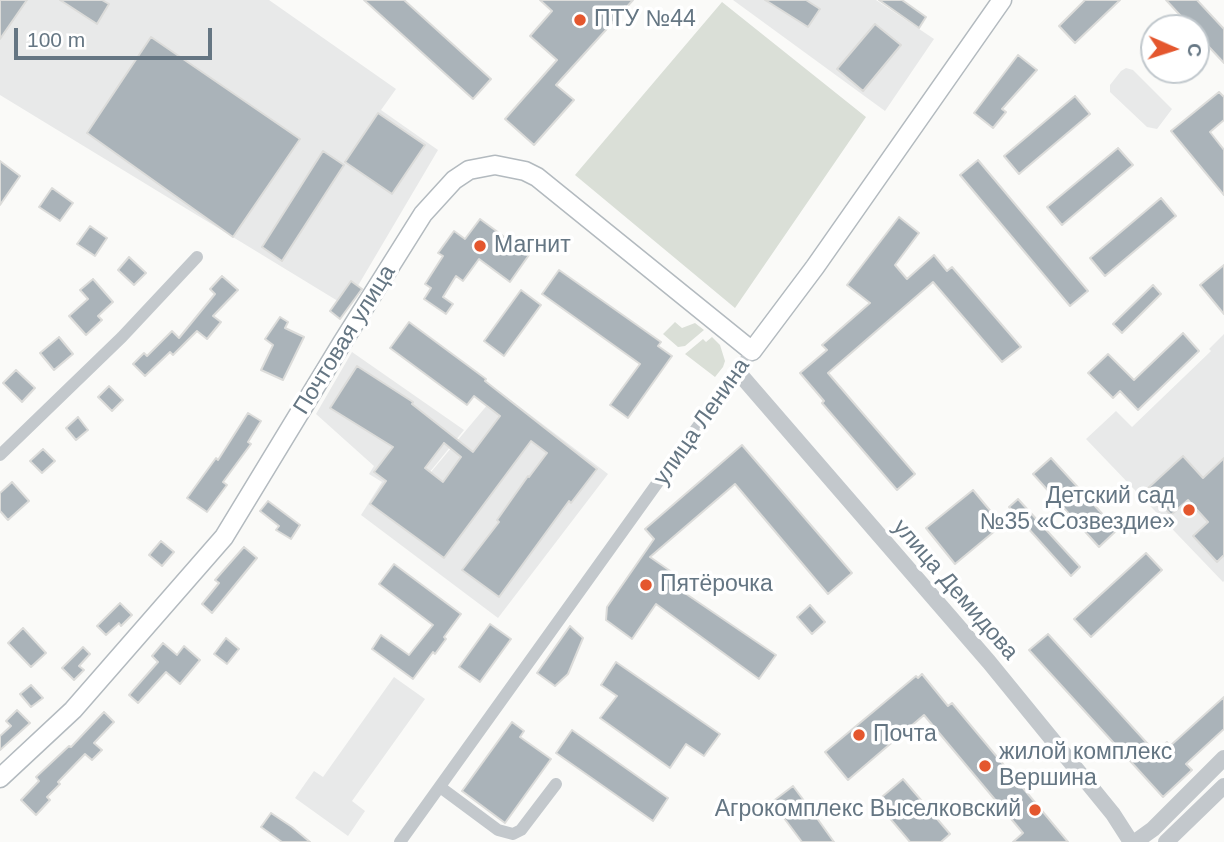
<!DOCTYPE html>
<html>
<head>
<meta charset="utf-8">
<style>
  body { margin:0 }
  #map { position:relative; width:1224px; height:842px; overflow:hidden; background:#fafaf8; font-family:Arial,sans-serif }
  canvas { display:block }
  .north { position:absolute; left:1140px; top:14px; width:70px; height:70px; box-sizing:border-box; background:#fff; border:2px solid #c1c8cd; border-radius:50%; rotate:93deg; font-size:19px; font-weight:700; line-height:28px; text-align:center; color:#657683 }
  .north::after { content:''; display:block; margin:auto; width:24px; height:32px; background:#e4572e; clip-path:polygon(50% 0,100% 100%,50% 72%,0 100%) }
  .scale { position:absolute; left:14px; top:28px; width:198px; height:32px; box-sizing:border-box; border:4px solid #657683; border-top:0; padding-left:9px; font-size:21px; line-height:24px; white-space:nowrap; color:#657683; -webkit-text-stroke:5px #fff; paint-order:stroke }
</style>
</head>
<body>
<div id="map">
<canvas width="1224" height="842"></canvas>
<div class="north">С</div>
<div class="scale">100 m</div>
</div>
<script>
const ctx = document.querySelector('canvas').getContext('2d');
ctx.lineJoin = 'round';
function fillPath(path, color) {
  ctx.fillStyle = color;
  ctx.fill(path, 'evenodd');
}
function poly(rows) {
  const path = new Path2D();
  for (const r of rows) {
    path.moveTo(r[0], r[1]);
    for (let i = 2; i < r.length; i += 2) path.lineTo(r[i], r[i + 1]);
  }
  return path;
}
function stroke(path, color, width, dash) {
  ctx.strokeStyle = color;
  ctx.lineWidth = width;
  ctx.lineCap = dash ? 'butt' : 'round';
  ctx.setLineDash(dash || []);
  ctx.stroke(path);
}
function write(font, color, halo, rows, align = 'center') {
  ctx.font = font + ' Arial,sans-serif';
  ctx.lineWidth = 7;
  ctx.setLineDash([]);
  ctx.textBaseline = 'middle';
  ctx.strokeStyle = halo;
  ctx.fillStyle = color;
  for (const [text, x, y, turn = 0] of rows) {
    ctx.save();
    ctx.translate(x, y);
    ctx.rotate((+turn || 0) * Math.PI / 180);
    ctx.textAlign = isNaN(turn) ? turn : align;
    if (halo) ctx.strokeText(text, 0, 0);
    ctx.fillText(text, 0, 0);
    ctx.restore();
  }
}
fillPath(poly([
  [0,0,269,0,396,89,381,110,438,150,346,306,0,95],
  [733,0,876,0,934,39,885,111],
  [1126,68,1133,70,1172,109,1157,129,1147,127,1110,92,1110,85,1121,71],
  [1224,334,1224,581,1223,582,1086,439,1116,411,1132,427,1211,351,1209,349],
  [352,352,464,430,389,522,499,391,608,474,498,618,361,515,382,482,369,474,374,466,316,414],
  [394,677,425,699,352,801,365,811,348,836,295,798,314,771,323,777]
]), '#e8e9e9');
fillPath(poly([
  [722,2,866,117,735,308,575,175],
  [675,322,682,328,695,323,704,330,685,346,678,347,663,334],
  [712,337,720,345,725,361,723,367,715,377,685,354,703,339,706,342]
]), '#dadfd7');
const building = poly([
  [0,0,27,0,0,39,0,0],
  [60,0,102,0,109,4,97,24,60,0],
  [364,0,404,0,491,79,473,99,364,0],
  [540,0,633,0,556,85,574,100,534,145,505,119,557,60,530,36,552,11,540,0],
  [765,0,806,0,820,9,808,27,765,0],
  [879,0,902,0,926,17,919,28,879,0],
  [1085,0,1120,0,1075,43,1059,26,1085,0],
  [1166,0,1197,0,1224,29,1224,63,1196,33,1196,28,1192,28,1166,0],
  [875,24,901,45,863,91,837,69,875,24],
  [151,37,300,139,233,237,87,133,151,37],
  [1018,55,1037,70,1002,109,1006,112,993,128,974,113,1018,55],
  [1219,92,1224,97,1224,120,1210,132,1224,150,1224,195,1171,131,1219,92],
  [1075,96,1090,114,1019,174,1004,156,1075,96],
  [378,113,425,145,392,194,345,162,378,113],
  [1118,148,1133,165,1062,225,1047,207,1118,148],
  [323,151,344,165,282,261,262,247,323,151],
  [978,160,1088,291,1070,306,960,175,978,160],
  [0,161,20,176,0,205,0,161],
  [52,188,73,203,60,221,39,207,52,188],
  [1161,198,1176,216,1105,276,1090,258,1161,198],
  [899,217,919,233,895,265,907,279,934,255,947,271,952,267,1021,347,1002,362,933,282,828,373,915,474,897,490,822,403,824,401,800,373,827,350,822,345,870,303,847,285,899,217],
  [480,219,529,255,510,282,479,259,463,281,456,276,443,297,453,304,446,314,424,299,431,288,425,284,443,256,438,253,454,231,465,239,480,219],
  [90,226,107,238,95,256,77,244,90,226],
  [129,257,146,273,134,285,118,270,129,257],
  [1224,265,1224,314,1200,285,1224,265],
  [559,270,661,342,658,346,672,356,628,418,610,405,640,364,542,294,559,270],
  [222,276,238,290,213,316,221,322,207,339,197,331,173,355,170,352,145,376,133,364,144,353,147,356,172,331,179,338,215,294,210,289,222,276],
  [93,279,113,302,98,316,102,320,86,335,69,316,88,299,80,290,93,279],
  [351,281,362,289,340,319,330,311,351,281],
  [1153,285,1161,294,1122,333,1113,324,1153,285],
  [521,290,541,305,504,356,484,341,521,290],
  [280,317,288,322,285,328,304,337,283,380,261,370,273,345,265,339,280,317],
  [409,322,486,379,485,381,597,469,571,503,569,501,499,597,462,570,499,522,497,520,528,476,529,477,547,453,531,441,444,558,370,504,386,481,374,472,393,447,330,408,357,366,413,402,412,404,473,452,500,416,474,396,467,405,390,348,409,322],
  [444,443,461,457,443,482,425,468,444,443],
  [1183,333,1199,351,1138,410,1120,391,1113,398,1088,373,1108,354,1134,380,1183,333],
  [59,337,73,354,54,370,40,353,59,337],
  [16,370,35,388,22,402,3,383,16,370],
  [109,386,123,400,112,411,98,397,109,386],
  [248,413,261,421,248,442,251,444,223,482,227,485,207,512,187,498,216,458,218,460,248,413],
  [78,417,88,430,76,440,66,428,78,417],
  [742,445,852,573,828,594,735,484,650,557,676,575,670,583,776,655,759,679,656,604,632,639,606,620,607,607,654,539,645,529,742,445],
  [43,449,55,461,42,473,30,461,43,449],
  [1183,456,1203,478,1224,458,1224,555,1217,562,1193,536,1208,522,1188,500,1171,515,1147,489,1183,456],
  [1051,458,1117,530,1099,547,1033,474,1051,458],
  [12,482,29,501,8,520,0,511,0,493,12,482],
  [973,490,1002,525,955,564,926,528,973,490],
  [1018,499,1080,567,1071,576,1009,507,1018,499],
  [268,501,300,525,291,539,276,530,279,526,260,511,268,501],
  [161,541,174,552,162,566,149,555,161,541],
  [244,547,257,558,212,613,202,604,219,583,215,580,244,547],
  [1146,553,1162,570,1091,637,1074,619,1146,553],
  [394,564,461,614,444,637,446,639,435,654,433,652,413,679,372,649,381,635,409,655,433,625,379,584,394,564],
  [120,603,132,615,121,626,119,623,106,635,97,626,120,603],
  [810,605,825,622,812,634,797,617,810,605],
  [490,624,511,639,480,682,459,667,490,624],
  [570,626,583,638,568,674,555,686,537,673,570,626],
  [23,628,46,653,31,667,8,643,23,628],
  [1048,634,1156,753,1167,742,1170,746,1224,697,1224,729,1186,764,1192,770,1163,797,1029,650,1048,634],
  [226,638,239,649,227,664,214,654,226,638],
  [163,643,177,655,184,646,200,660,180,684,166,672,138,703,129,695,158,662,152,656,163,643],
  [83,647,90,654,79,666,84,670,74,680,62,668,83,647],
  [616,662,720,734,704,756,686,744,670,768,600,718,617,696,601,685,616,662],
  [922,674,948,706,952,703,1068,842,1013,842,1023,833,924,715,848,780,825,752,916,676,918,678,922,674],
  [31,685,43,698,31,707,20,694,31,685],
  [17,710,30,723,0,750,0,736,11,726,6,721,17,710],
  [104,712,114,722,94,743,102,750,92,760,85,754,58,782,60,784,47,797,50,800,36,815,21,800,39,781,36,777,69,746,71,747,104,712],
  [512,722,524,731,520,737,551,759,505,823,462,791,512,722],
  [572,730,668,798,653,821,556,753,572,730],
  [903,779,950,834,941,842,910,842,876,802,903,779],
  [793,786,814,814,834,842,802,842,772,802,793,786],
  [271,813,292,827,310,842,282,842,261,827,271,813]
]);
fillPath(building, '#aab3b9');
stroke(building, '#dcdcda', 2);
const secondary = poly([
  [0,778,73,710,224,537,342,343,423,214,454,180,469,170,495,165,525,171,537,177,752,351,815,267,1002,0]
]);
stroke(secondary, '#b3babf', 21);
stroke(poly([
  [0,455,122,337,197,257],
  [440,787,498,830,513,834,521,830,556,784],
  [400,842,752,351]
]), '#c3c8cc', 12);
stroke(poly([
  [738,372,989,662,1113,814,1131,842],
  [1135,842,1153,829,1224,758],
  [1166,842,1224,786]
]), '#c3c8cc', 16);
stroke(secondary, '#fff', 18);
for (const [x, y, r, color] of [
  [580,20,7,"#e4572e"],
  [480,246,7,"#e4572e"],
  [1189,510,7,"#e4572e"],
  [646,585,7,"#e4572e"],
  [859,735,7,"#e4572e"],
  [985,766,7,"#e4572e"],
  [1035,810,7,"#e4572e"]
]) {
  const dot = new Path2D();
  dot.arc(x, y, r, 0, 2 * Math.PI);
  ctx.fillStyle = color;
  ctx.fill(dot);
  stroke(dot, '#fff', 2.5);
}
write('23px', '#657683', '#fff', [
  ["ПТУ №44",594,20],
  ["Магнит",494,246],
  ["Детский сад",1175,497,"right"],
  ["№35 «Созвездие»",1175,523,"right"],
  ["Пятёрочка",660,585],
  ["Почта",873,735],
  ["жилой комплекс",999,753],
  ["Вершина",999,779],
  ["Агрокомплекс Выселковский",1021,810,"right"]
], 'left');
write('23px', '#657683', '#fff', [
  ["Почтовая улица",345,340,-58],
  ["улица Ленина",702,422,-55],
  ["улица Демидова",955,590,49]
]);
</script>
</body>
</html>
